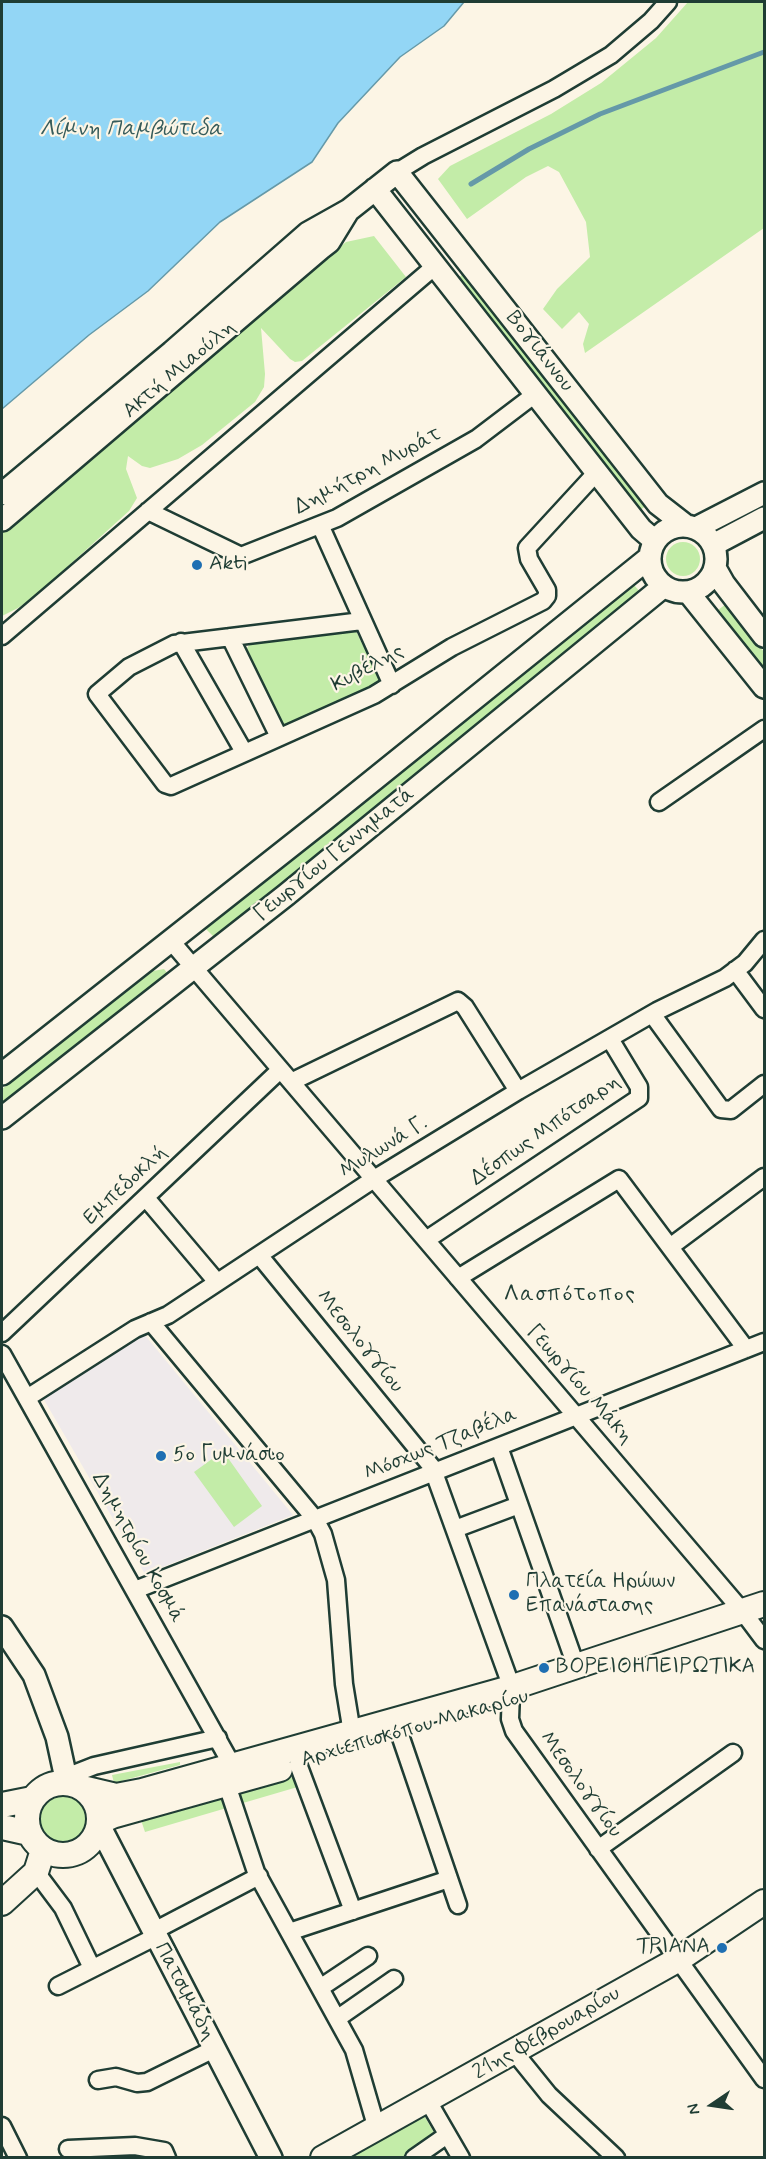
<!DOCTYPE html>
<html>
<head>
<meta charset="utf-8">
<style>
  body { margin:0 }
  #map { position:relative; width:766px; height:2159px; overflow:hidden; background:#fcf5e5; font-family:Mynerve,sans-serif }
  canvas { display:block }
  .frame { position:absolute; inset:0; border:3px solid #1f3d34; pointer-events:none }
  .north { position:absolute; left:682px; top:2075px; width:60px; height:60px; -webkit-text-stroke:4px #fcf5e5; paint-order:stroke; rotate:257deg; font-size:16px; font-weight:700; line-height:24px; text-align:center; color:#1f3d34 }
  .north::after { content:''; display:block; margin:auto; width:21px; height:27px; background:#1f3d34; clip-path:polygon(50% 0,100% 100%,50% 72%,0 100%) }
</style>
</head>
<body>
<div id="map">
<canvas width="766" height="2159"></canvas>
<div class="frame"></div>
<div class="north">N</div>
</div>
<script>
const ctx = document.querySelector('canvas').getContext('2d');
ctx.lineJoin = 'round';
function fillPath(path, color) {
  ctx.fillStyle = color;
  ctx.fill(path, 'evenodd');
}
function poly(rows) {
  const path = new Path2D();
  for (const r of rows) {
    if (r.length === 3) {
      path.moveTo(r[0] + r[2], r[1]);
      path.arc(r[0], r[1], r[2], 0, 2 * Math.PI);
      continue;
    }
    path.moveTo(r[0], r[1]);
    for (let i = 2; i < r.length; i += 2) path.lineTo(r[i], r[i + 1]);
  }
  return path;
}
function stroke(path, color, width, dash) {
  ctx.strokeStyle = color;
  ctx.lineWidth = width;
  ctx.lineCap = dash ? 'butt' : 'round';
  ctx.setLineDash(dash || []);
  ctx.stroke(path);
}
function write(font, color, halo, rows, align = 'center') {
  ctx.font = font + ' Mynerve,sans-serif';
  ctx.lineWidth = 4.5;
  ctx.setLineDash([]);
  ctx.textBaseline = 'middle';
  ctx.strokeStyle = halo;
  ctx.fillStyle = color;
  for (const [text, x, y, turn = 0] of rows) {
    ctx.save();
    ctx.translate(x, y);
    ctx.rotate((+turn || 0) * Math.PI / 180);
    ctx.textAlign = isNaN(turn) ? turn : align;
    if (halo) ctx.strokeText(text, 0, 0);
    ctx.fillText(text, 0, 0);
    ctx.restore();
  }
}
fillPath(poly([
  [144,1334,293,1515,145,1574,43,1398]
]), '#efeaeb');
fillPath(poly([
  [688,2,764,2,764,228,585,353,583,344,589,324,579,312,562,329,543,309,557,289,590,257,586,222,559,172,548,166,526,177,467,219,438,179,450,166,551,114,601,83,656,38],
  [374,236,406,277,302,361,295,362,290,359,261,328,265,374,264,387,255,402,202,445,178,459,150,468,142,466,128,456,126,469,137,498,129,511,34,597,18,608,2,616,2,532,346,242],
  [464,273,647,505,639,511,456,280],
  [683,559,17],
  [634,585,641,593,215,938,206,929],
  [726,604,764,652,764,669,718,610],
  [355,629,382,685,282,729,247,655,247,648,252,641],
  [164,969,168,974,2,1106,2,1089,153,971],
  [223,1451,262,1506,234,1527,194,1472],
  [180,1762,180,1765,114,1783,112,1775],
  [297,1776,301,1786,243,1803,239,1792],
  [63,1819,25],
  [226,1796,230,1807,145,1832,141,1820],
  [422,2112,436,2136,405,2157,338,2158]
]), '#c3eca8');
const water = poly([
  [2,2,464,2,444,26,400,57,338,123,312,162,220,222,148,291,89,335,2,409,2,2]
]);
fillPath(water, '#93d6f5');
stroke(water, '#6599a8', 1.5);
stroke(poly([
  [471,184,529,149,600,114,764,52]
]), '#6599a8', 5);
const minor = poly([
  [397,172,423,156,554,89,611,55,651,21,668,2],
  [148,511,241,556,337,518,476,439,534,395],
  [321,527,392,685],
  [362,621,174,644,129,667,97,694,165,784,171,786,374,695,452,647,543,601,547,596,547,590,529,559,527,548,596,473],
  [2,636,434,267],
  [230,637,279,737],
  [181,642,244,752],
  [659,802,764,729],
  [171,941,743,1612,764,1640],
  [735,970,764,1009],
  [652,1014,721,1109,731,1110,764,1084],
  [291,1082,458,1001,465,1007,518,1091],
  [146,1198,217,1282],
  [426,1240,639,1098,639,1087,610,1039],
  [670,1247,764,1177],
  [259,1255,432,1467,508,1677,511,1692,510,1719,514,1731,764,2079],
  [458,1278,619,1179,746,1349],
  [151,1322,315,1519,323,1534,336,1580,344,1684,352,1733],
  [2,1333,280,1070],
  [2,1354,232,1765],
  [27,1398,135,1329,168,1315,374,1179,518,1091,657,1011,725,978,745,963,764,940],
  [499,1447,576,1666],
  [455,1529,519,1505],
  [135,1590,764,1342],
  [400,1735,458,1905],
  [298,1764,353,1911],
  [66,1777,94,1766,218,1738],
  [227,1785,256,1872,354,2050,377,2129],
  [598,1849,733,1753],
  [36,1872,63,1908,92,1968],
  [152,1932,259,1876],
  [289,1932,449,1879],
  [58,1986,155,1937],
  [320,1988,368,1956],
  [338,2018,394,1979],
  [515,2053,549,2095,616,2158],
  [98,2080,116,2077,137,2083,147,2082,214,2049],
  [428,2101,461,2158],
  [2,2126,18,2158],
  [68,2149,135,2146,164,2151,167,2158],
  [414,2158,447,2135]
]);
const tertiary = poly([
  [375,189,641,529,655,541],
  [2,494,172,352,308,233,349,210,397,172,658,504,685,525],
  [2,520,320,249,329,242,348,211],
  [683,559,33],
  [696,528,764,493],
  [713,545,764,518],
  [715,568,724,584,764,636],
  [688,592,764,687],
  [2,1074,325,819,650,557],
  [2,1118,286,895,664,586],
  [2,1627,34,1675,57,1737,67,1783],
  [99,1825,271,2158]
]);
const secondary = poly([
  [63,1819,36],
  [82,1788,116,1796,142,1791,510,1688,764,1604],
  [2,1805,32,1799],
  [99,1822,112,1816,280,1769],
  [2,1827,29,1833],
  [2,1903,36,1872,43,1850],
  [323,2158,679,1959,764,1902]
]);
stroke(minor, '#1f3d34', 21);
stroke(tertiary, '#1f3d34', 26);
stroke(secondary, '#1f3d34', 28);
stroke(minor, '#fcf5e5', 16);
stroke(tertiary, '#fcf5e5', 21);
stroke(secondary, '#fcf5e5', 24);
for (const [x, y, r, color] of [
  [197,565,6,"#1f6fb2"],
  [161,1456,6,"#1f6fb2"],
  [514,1595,6,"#1f6fb2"],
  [544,1668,6,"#1f6fb2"],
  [722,1948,6,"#1f6fb2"]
]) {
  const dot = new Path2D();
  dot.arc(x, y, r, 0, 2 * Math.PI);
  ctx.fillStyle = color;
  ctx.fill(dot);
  stroke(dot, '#fcf5e5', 2);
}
write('21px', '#1f3d34', '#fcf5e5', [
  ["Βογιάννου",539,352,52],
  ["Ακτή Μιαούλη",180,370,-40],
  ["Δημήτρη Μυράτ",368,472,-28],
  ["Κυβέλης",368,669,-28],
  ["Γεωργίου Γεννηματά",335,855,-39],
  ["Δέσπως Μπότσαρη",546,1131,-35],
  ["Μυλωνά Γ.",384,1148,-32],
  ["Εμπεδοκλή",126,1186,-43],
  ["Μεσολογγίου",359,1342,51],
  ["Γεωργίου Μάκη",579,1385,49],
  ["Μόσχως Τζαβέλα",441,1445,-22],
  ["Δημητρίου Κοσμά",137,1548,61],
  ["Αρχιεπισκόπου Μακαρίου",415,1729,-16],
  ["Μεσολογγίου",580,1785,54],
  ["Πατσιμάδη",184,1992,62],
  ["21ης Φεβρουαρίου",547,2034,-30]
]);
write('21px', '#1f3d34', '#fcf5e5', [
  ["Akti",209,565],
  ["5ο Γυμνάσιο",173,1456],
  ["Πλατεία Ηρώων",526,1583],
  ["Επανάστασης",526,1607],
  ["ΒΟΡΕΙΟΗΠΕΙΡΩΤΙΚΑ",556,1668],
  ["ΤΡΙΑΝΑ",710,1948,"right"]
], 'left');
write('italic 22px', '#365c5b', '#fcf5e5', [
  ["Λίμνη Παμβώτιδα",131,130]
]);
ctx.letterSpacing = '1.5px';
write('22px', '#1f3d34', '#fcf5e5', [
  ["Λασπότοπος",570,1295]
]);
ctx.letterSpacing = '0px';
</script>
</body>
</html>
